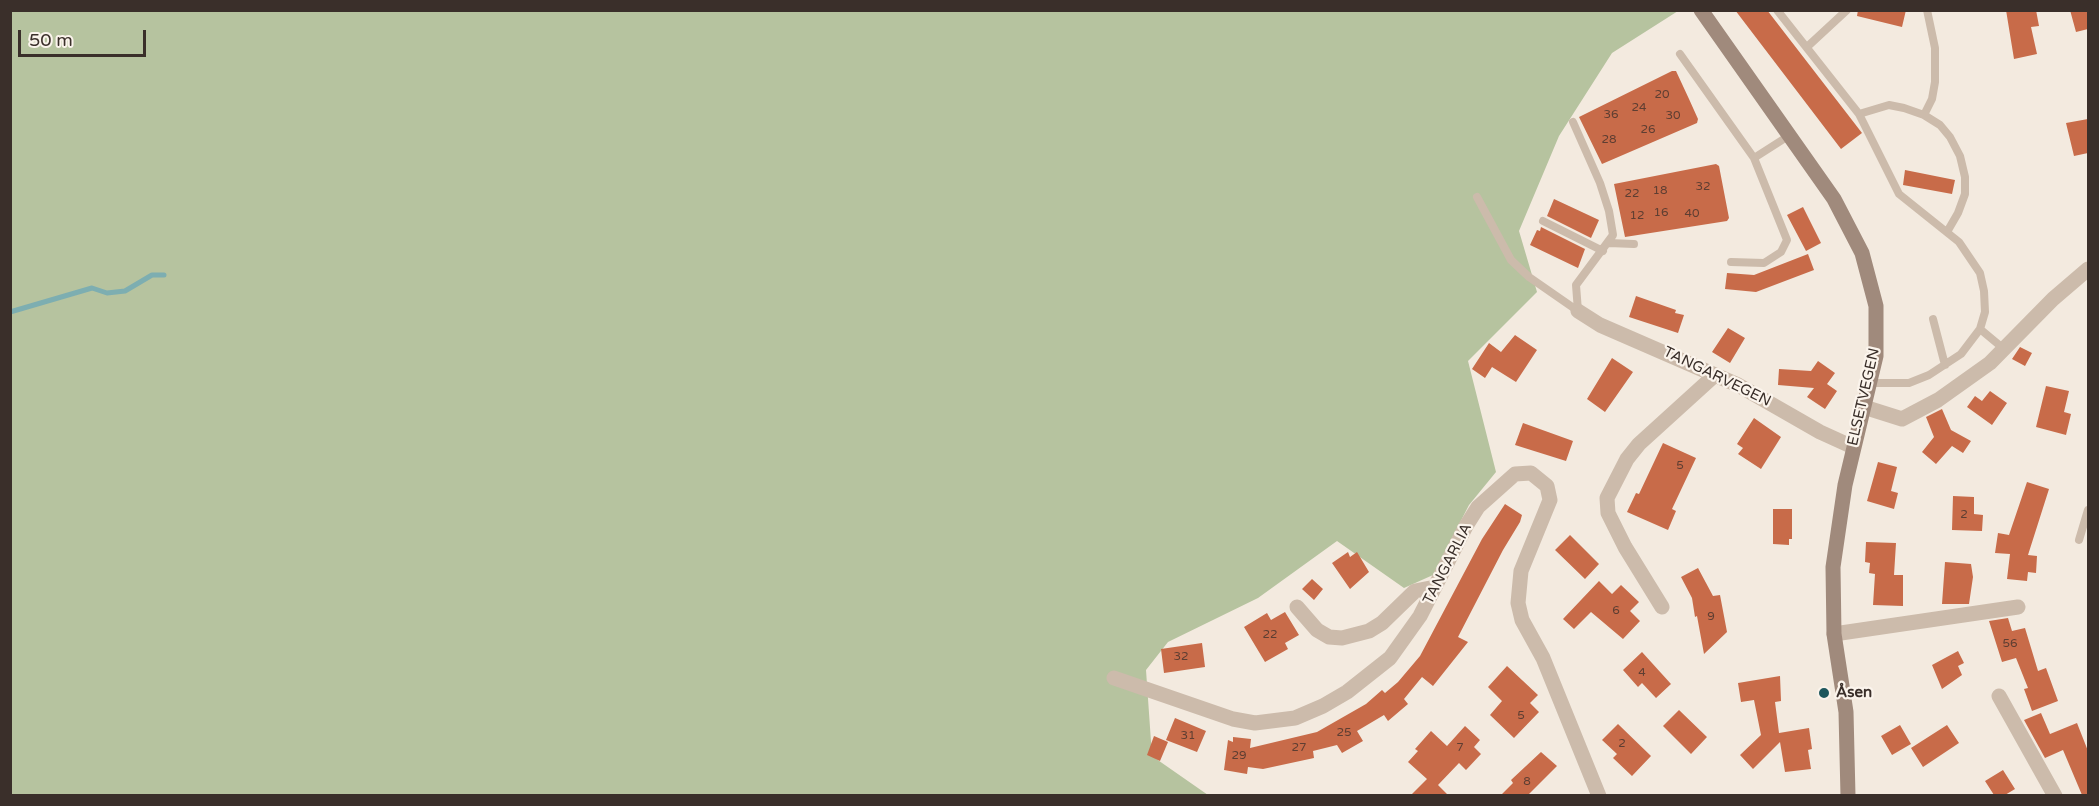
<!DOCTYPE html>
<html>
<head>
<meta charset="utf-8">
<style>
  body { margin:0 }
  #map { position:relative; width:2099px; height:806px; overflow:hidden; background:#f3eadf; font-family:"Varela Round",sans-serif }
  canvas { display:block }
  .frame { position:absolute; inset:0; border:12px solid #3a2f2a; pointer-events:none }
  .scale { position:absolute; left:18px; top:30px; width:128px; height:27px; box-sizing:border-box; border:3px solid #3a2f2a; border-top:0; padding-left:8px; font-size:18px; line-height:21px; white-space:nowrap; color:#3a2f2a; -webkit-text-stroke:4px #fbf4ec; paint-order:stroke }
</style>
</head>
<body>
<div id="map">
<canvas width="2099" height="806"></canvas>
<div class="frame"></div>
<div class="scale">50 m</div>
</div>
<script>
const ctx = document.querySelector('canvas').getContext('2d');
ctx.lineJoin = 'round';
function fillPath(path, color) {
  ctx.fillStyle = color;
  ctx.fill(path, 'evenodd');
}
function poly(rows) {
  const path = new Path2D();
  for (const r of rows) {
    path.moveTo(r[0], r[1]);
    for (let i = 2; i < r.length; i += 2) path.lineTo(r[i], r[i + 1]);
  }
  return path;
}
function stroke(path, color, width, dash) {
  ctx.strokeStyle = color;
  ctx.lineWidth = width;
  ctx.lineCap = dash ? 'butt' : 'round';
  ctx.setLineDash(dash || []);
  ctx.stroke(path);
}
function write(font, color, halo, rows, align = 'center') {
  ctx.font = font + ' "Varela Round",sans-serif';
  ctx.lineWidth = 4.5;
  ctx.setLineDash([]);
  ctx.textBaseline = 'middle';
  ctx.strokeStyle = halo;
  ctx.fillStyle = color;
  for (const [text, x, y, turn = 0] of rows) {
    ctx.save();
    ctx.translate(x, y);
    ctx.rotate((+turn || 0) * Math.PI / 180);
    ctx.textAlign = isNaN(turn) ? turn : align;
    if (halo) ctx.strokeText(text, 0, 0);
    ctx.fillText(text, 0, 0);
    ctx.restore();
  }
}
fillPath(poly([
  [10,11,1678,11,1612,53,1559,136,1519,231,1537,292,1468,361,1496,472,1469,505,1433,575,1404,588,1337,541,1258,598,1168,642,1146,670,1152,756,1208,795,1220,796,11,795]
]), '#b6c39f');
stroke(poly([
  [10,312,92,288,107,293,125,291,152,275,164,275]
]), '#7daeb1', 5);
fillPath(poly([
  [1735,10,1767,10,1862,133,1841,149],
  [1858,10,1906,10,1902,27,1857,16],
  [2006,10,2036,10,2039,26,2031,27,2037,54,2014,59],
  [2070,10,2088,10,2088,29,2076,32],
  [1672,71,1676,71,1689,99,1698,119,1697,123,1602,164,1579,117],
  [2088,119,2088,153,2074,156,2066,123],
  [1716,164,1719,166,1729,218,1727,221,1625,237,1614,184],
  [1905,170,1955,180,1952,194,1903,185],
  [1554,199,1599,220,1591,238,1547,216],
  [1803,207,1821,243,1806,251,1787,215],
  [1541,227,1585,249,1578,268,1530,245,1537,230,1540,231],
  [1808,254,1814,270,1756,292,1725,289,1727,273,1754,275],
  [1636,296,1676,310,1675,313,1684,315,1678,333,1629,317],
  [1728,328,1745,338,1730,363,1712,352],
  [1515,335,1537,350,1516,382,1492,367,1485,378,1472,369,1489,343,1501,352],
  [2020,347,2032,353,2025,366,2012,359],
  [1612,358,1633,372,1605,412,1587,399],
  [1818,361,1835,373,1827,384,1837,391,1825,409,1807,397,1814,388,1778,385,1779,369,1811,371],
  [2046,386,2069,391,2064,412,2071,414,2066,435,2036,427],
  [1990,391,2007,403,1992,425,1967,407,1975,396,1982,401],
  [1942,409,1951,430,1971,441,1963,453,1952,446,1936,464,1922,452,1934,437,1926,417],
  [1754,418,1781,437,1761,469,1738,454,1743,448,1737,444],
  [1523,423,1573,441,1566,461,1515,445],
  [1663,443,1696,458,1672,509,1676,511,1668,530,1627,512,1636,493,1639,494],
  [1878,462,1897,467,1891,491,1898,493,1894,509,1867,501],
  [2027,482,2049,489,2028,555,2037,556,2036,573,2028,572,2027,581,2007,579,2010,554,1995,553,1998,533,2009,535],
  [1953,496,1974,497,1974,514,1983,515,1982,531,1952,530],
  [1505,504,1522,515,1520,522,1503,550,1458,637,1468,642,1433,686,1422,677,1404,699,1408,704,1388,721,1384,715,1357,731,1363,741,1342,753,1337,745,1313,751,1314,758,1263,769,1248,767,1247,774,1224,770,1228,740,1233,742,1233,737,1251,739,1250,748,1317,732,1366,704,1382,690,1385,693,1398,682,1420,656,1482,539],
  [1773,509,1792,509,1792,539,1789,539,1789,545,1773,544],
  [1570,535,1599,564,1585,579,1555,550],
  [1866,542,1896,543,1894,575,1903,575,1903,606,1873,605,1875,574,1869,573,1870,563,1865,562],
  [1348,552,1350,557,1357,552,1369,572,1350,589,1332,563],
  [1945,562,1971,564,1973,577,1969,604,1942,604],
  [1698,568,1713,596,1720,595,1727,632,1704,654,1697,616,1695,617,1692,598,1681,577],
  [1312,579,1323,589,1314,600,1302,589],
  [1599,581,1612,594,1621,585,1639,602,1630,611,1640,621,1623,639,1591,612,1574,629,1563,619],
  [1285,612,1299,635,1285,643,1288,649,1265,662,1244,627,1267,613,1271,620],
  [2008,618,2012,631,2025,628,2038,671,2046,668,2058,701,2032,711,2024,689,2028,688,2016,658,2002,662,1989,621],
  [1202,643,1205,667,1164,673,1161,649],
  [1958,651,1964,663,1958,666,1962,675,1942,689,1932,665],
  [1642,652,1671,684,1656,698,1642,683,1638,687,1623,670],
  [1507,666,1538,695,1530,703,1539,712,1514,738,1490,715,1502,701,1488,687],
  [1780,676,1781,701,1775,702,1779,733,1809,728,1812,749,1808,750,1811,769,1785,772,1780,742,1753,769,1740,755,1761,735,1754,700,1741,702,1738,683],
  [1679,710,1707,737,1691,754,1663,726],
  [2041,713,2050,734,2077,723,2088,751,2088,795,2082,795,2063,750,2045,758,2024,720],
  [1175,718,1206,731,1197,752,1166,740],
  [1618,724,1651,756,1632,776,1613,758,1617,754,1602,740],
  [1900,725,1911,744,1892,755,1881,736],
  [1947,725,1959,743,1923,767,1911,748],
  [1465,726,1480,740,1474,747,1481,754,1466,770,1459,763,1438,785,1448,795,1411,795,1427,779,1408,762,1418,751,1415,749,1431,731,1447,746],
  [1154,736,1168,742,1160,761,1147,755],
  [1541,752,1557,766,1528,795,1501,795,1513,783,1511,780],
  [2003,770,2015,789,2005,795,1994,795,1985,781]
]), '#c86b49');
stroke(poly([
  [1777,10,1859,114,1899,194,1959,242,1980,273,1984,291,1985,312,1980,329,1961,354,1929,375,1909,383,1871,383],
  [1807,47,1847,10],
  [1680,54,1754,158,1790,135],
  [1859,114,1889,105,1904,108,1924,115,1940,125,1950,137,1960,156,1965,177,1965,194,1958,213,1947,232],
  [1924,115,1932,99,1935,82,1935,48,1927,10],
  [1573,122,1600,183,1609,211,1613,235,1576,285,1578,311],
  [1477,197,1511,260,1529,277,1578,311],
  [1543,221,1603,251],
  [1609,243,1634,244],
  [1731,262,1764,263,1781,252,1787,240,1754,158],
  [1933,319,1945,365],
  [1980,329,2004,349],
  [2079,540,2088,510]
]), '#ccbbab', 8);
stroke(poly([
  [1578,311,1600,325,1738,385,1820,432,1853,447],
  [1864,407,1902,419,1938,400,1990,363,2053,299,2088,269],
  [1297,607,1317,630,1329,637,1342,638,1369,631,1382,623,1415,591,1435,587],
  [1662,607,1625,547,1608,513,1607,498,1627,459,1639,444,1715,375],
  [1834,634,2018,607],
  [1114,678,1233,719,1255,723,1295,718,1323,706,1347,692,1390,658,1420,616,1466,526,1478,507,1515,474,1531,473,1547,486,1550,500,1521,571,1518,603,1522,620,1543,658,1599,796],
  [1999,696,2055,796]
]), '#ccbbab', 15);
stroke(poly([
  [1701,10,1834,199,1862,253,1876,306,1876,356,1845,485,1833,567,1834,634,1846,712,1848,796]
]), '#a08a7c', 15);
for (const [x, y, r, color] of [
  [1824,693,6,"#1e575d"]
]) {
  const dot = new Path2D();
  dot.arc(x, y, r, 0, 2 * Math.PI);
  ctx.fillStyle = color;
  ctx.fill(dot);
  stroke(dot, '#fbf4ec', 2);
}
write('12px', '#5e3e32', null, [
  ["20",1662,95],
  ["24",1639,108],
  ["36",1611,115],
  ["30",1673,116],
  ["26",1648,130],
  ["28",1609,140],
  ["32",1703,187],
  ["18",1660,191],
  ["22",1632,194],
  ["16",1661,213],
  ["40",1692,214],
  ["12",1637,216],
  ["5",1680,466],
  ["2",1964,515],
  ["6",1616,611],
  ["9",1711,617],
  ["22",1270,635],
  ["56",2010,644],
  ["32",1181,657],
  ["4",1642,673],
  ["5",1521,716],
  ["25",1344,733],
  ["31",1188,736],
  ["2",1622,744],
  ["27",1299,748],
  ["7",1460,748],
  ["29",1239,756],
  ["8",1527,782]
]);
write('15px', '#3a2f2a', '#fbf4ec', [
  ["TANGARVEGEN",1717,377,26],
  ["ELSETVEGEN",1864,397,-77],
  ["TANGARLIA",1448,564,-63]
]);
write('bold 15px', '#3a2f2a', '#fbf4ec', [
  ["Åsen",1836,693]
], 'left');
</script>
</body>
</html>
